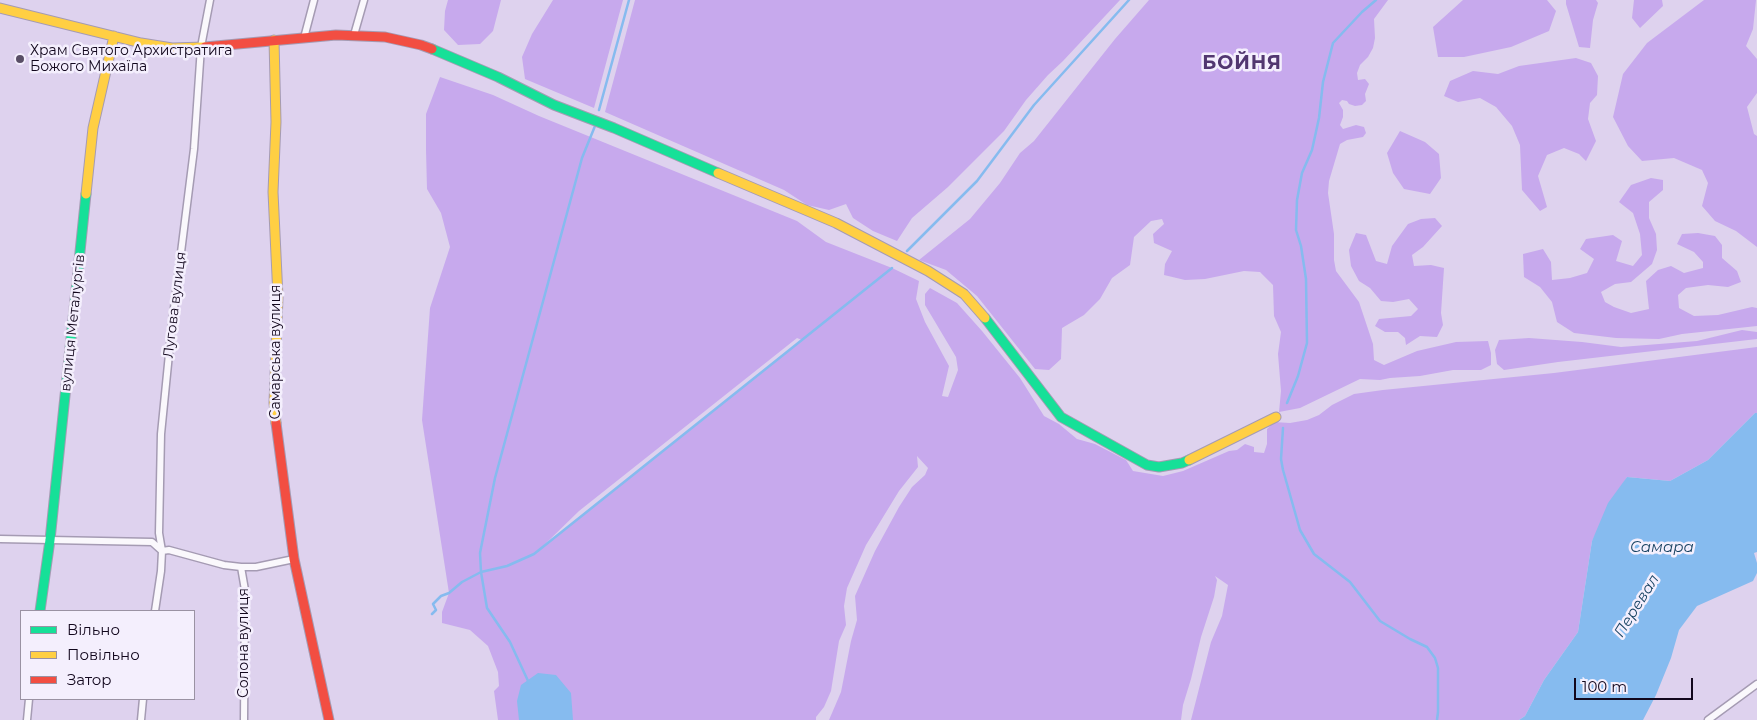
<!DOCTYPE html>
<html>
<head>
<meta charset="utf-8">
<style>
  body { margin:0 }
  #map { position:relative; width:1757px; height:720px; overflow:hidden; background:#ded2ee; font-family:Montserrat,sans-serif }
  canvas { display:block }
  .legend { position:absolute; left:20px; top:610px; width:175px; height:90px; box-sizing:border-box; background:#f4effd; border:1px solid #9a92a3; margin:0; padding:6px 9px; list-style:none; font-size:15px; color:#12071d }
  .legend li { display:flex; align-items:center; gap:10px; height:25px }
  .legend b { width:25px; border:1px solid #9a92a3 }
  .scale { position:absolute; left:1574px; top:678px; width:119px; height:22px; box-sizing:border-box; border:2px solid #12071d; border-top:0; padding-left:6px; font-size:15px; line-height:18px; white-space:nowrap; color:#12071d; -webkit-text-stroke:4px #f4effd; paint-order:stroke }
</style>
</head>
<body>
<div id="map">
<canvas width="1757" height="720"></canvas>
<ul class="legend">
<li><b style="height:6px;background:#16e098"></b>Вільно</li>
<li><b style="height:6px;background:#ffcf43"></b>Повільно</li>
<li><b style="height:6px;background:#f24e42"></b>Затор</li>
</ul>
<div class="scale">100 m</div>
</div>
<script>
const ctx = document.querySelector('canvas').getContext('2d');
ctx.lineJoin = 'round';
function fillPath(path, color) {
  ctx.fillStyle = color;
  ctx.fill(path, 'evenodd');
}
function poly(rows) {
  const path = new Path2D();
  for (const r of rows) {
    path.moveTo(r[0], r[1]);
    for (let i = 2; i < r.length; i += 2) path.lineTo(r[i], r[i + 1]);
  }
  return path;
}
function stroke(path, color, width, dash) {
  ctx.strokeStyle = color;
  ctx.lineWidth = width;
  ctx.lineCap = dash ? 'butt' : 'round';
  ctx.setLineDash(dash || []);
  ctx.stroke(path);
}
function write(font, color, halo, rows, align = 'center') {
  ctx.font = font + ' Montserrat,sans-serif';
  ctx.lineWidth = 5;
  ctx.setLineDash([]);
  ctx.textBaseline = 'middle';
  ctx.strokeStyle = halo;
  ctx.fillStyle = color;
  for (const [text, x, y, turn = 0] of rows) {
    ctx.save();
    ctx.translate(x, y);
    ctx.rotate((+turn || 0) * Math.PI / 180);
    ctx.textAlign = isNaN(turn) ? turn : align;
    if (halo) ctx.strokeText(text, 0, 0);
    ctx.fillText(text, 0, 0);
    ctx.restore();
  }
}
fillPath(poly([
  [448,0,501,0,493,31,480,44,458,45,444,30,445,11],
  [553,0,623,0,594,108,525,79,522,57,532,34],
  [635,0,1120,0,1063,61,1048,75,1026,100,1004,131,948,187,912,218,897,241,873,231,853,218,846,204,829,210,807,205,784,190,605,112],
  [1149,0,1388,0,1374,19,1375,38,1373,48,1368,57,1360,65,1357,73,1358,80,1365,79,1369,84,1365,94,1366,101,1362,105,1355,106,1349,104,1347,101,1342,100,1339,103,1343,110,1343,117,1340,125,1343,129,1356,125,1364,127,1366,133,1363,137,1347,140,1340,144,1329,181,1328,193,1334,234,1334,260,1336,271,1359,302,1373,344,1374,360,1384,365,1417,351,1456,342,1488,341,1491,353,1491,365,1481,370,1453,370,1420,376,1390,378,1380,380,1360,379,1300,408,1279,412,1281,391,1278,354,1281,332,1274,316,1273,285,1260,272,1244,271,1205,279,1185,280,1164,275,1165,264,1172,251,1154,243,1153,234,1164,224,1162,219,1151,221,1134,237,1130,265,1112,278,1100,299,1084,315,1062,328,1061,359,1049,370,1035,369,977,296,946,270,919,260,970,219,1000,183,1020,153,1034,141,1115,39],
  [1463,0,1547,0,1556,11,1549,31,1511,47,1464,57,1438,57,1433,27],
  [1566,0,1596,0,1598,3,1593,20,1590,48,1579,47,1566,4],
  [1634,0,1662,0,1663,6,1640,28,1632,18],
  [1704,0,1756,0,1753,29,1746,46,1757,59,1757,93,1747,107,1754,134,1757,136,1757,247,1736,231,1715,221,1702,206,1708,183,1702,170,1674,158,1642,161,1628,146,1613,117,1623,74,1647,43],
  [1576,58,1591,63,1598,76,1597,95,1590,103,1588,119,1596,141,1586,161,1579,154,1564,148,1547,155,1538,176,1547,207,1540,211,1522,190,1520,145,1512,126,1496,107,1480,98,1458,102,1444,96,1450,81,1473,71,1498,74,1519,66],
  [440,77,493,95,539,116,797,221,826,242,892,268,919,281,916,299,925,322,949,366,942,396,948,397,958,370,956,357,925,305,925,294,930,288,957,303,982,331,1020,378,1044,416,1059,424,1077,439,1095,444,1126,460,1133,471,1163,476,1183,471,1229,451,1237,450,1245,444,1254,447,1254,452,1264,453,1267,444,1267,429,1274,422,1290,423,1307,420,1319,415,1332,405,1354,394,1383,390,1554,373,1757,347,1757,413,1755,413,1708,460,1670,481,1627,477,1592,541,1578,632,1544,680,1525,716,1519,720,1191,720,1211,642,1222,616,1228,585,1215,576,1217,580,1214,597,1201,637,1191,679,1183,705,1181,720,829,720,841,692,851,641,857,620,855,596,875,551,899,507,912,487,925,475,928,468,917,456,918,467,899,491,866,545,847,588,844,606,846,625,839,641,831,691,824,707,816,717,816,720,498,720,494,691,499,686,498,672,488,646,470,630,442,623,442,612,449,593,422,420,430,308,450,247,441,213,427,189,426,150,426,114],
  [797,338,802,340,540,549,579,511],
  [1400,131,1425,142,1439,154,1441,178,1430,194,1404,189,1393,173,1387,153],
  [1651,178,1663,180,1663,190,1649,202,1649,218,1656,234,1657,250,1652,264,1631,282,1615,284,1601,292,1605,302,1614,307,1631,313,1649,309,1646,281,1658,270,1671,266,1684,273,1703,268,1703,262,1694,252,1677,244,1682,234,1698,233,1715,236,1722,245,1722,258,1737,271,1741,282,1728,287,1708,285,1686,288,1678,295,1679,308,1694,316,1718,315,1752,307,1757,308,1757,326,1682,334,1659,339,1616,338,1574,333,1557,322,1552,302,1540,287,1524,277,1523,254,1543,249,1551,262,1552,280,1570,278,1587,273,1594,259,1580,249,1586,239,1613,235,1622,241,1616,261,1633,266,1642,255,1640,234,1633,213,1619,202,1631,185],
  [1435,218,1442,226,1423,247,1412,255,1414,266,1431,265,1444,268,1441,313,1443,325,1437,337,1420,336,1406,345,1405,338,1398,332,1385,332,1375,326,1379,319,1411,316,1418,309,1409,299,1393,302,1381,301,1370,288,1359,281,1351,266,1349,250,1356,233,1366,235,1376,261,1387,264,1392,246,1408,224,1421,219],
  [1742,330,1757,332,1757,339,1558,362,1504,370,1497,364,1495,350,1499,340,1529,338,1582,342,1621,347,1697,341]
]), '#c7a9ed');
fillPath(poly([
  [1755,413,1757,413,1757,552,1754,553,1757,563,1757,573,1753,581,1697,606,1679,630,1671,658,1656,695,1643,720,1519,720,1525,716,1544,680,1578,632,1592,541,1608,503,1627,477,1670,481,1708,460],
  [538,673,556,675,571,693,573,720,519,720,517,701,521,685]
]), '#86bbef');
stroke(poly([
  [599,110,629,0],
  [907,251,977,181,1034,105,1129,0],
  [1287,403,1298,376,1307,343,1306,279,1301,246,1296,230,1297,200,1302,173,1312,150,1319,118,1323,82,1333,43,1362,12,1376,0],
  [1283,428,1281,459,1283,470,1300,530,1314,554,1350,582,1380,621,1410,639,1427,647,1435,658,1438,668,1438,712,1437,720],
  [432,614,436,610,433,604,441,596,449,593,462,582,481,572,507,566,534,554,892,268],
  [529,683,510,642,487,608,481,572,480,553,495,478,582,158,595,126]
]), '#86bbef', 2.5);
const street = poly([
  [354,35,364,0],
  [304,38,314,0],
  [0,539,152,542,162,551,169,550,224,565,241,567,256,567,294,559],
  [241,567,245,590,244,720],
  [155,611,161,571,162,551,159,533,161,434,172,324,194,149,201,47,210,0],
  [27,720,29,699],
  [141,720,143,699],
  [1708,720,1757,684]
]);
const fast = poly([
  [432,49,498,77,554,105,614,128,718,173],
  [985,318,1061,417,1147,465,1159,467,1182,463,1189,460],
  [40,611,50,540,86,194]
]);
const slow = poly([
  [0,8,141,43,172,48,205,47],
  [274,40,276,122,273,192,278,297,274,403,276,423],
  [718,173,836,223,928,271,964,294,985,318],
  [86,194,93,128,114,36],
  [1189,460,1276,417]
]);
const jam = poly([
  [205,47,336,35,385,37,421,45,432,49],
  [276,423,294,559,329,720]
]);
stroke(street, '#a59bb3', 9);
stroke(fast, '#a59bb3', 11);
stroke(slow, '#a59bb3', 11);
stroke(jam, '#a59bb3', 11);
stroke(street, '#faf8fc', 6);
stroke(fast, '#16e098', 9);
stroke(slow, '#ffcf43', 9);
stroke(jam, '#f24e42', 9);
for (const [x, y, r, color] of [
  [20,59,5,"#594e66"]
]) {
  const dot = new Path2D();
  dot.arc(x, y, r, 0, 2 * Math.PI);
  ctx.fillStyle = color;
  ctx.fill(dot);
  stroke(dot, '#f4effd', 2);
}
write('14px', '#12071d', '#f4effd', [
  ["Храм Святого Архистратига",30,51],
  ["Божого Михаїла",30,67]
], 'left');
write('14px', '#12071d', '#f4effd', [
  ["Лугова вулиця",175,305,-83],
  ["вулиця Металургів",73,323,-84],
  ["Самарська вулиця",276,352,-90],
  ["Солона вулиця",244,643,-90]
]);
write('italic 15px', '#133f5f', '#f4effd', [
  ["Самара",1662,548],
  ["Перевал",1637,606,-58]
]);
ctx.letterSpacing = '1px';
write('bold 19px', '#523770', '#f4effd', [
  ["БОЙНЯ",1242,63]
]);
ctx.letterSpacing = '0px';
</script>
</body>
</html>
